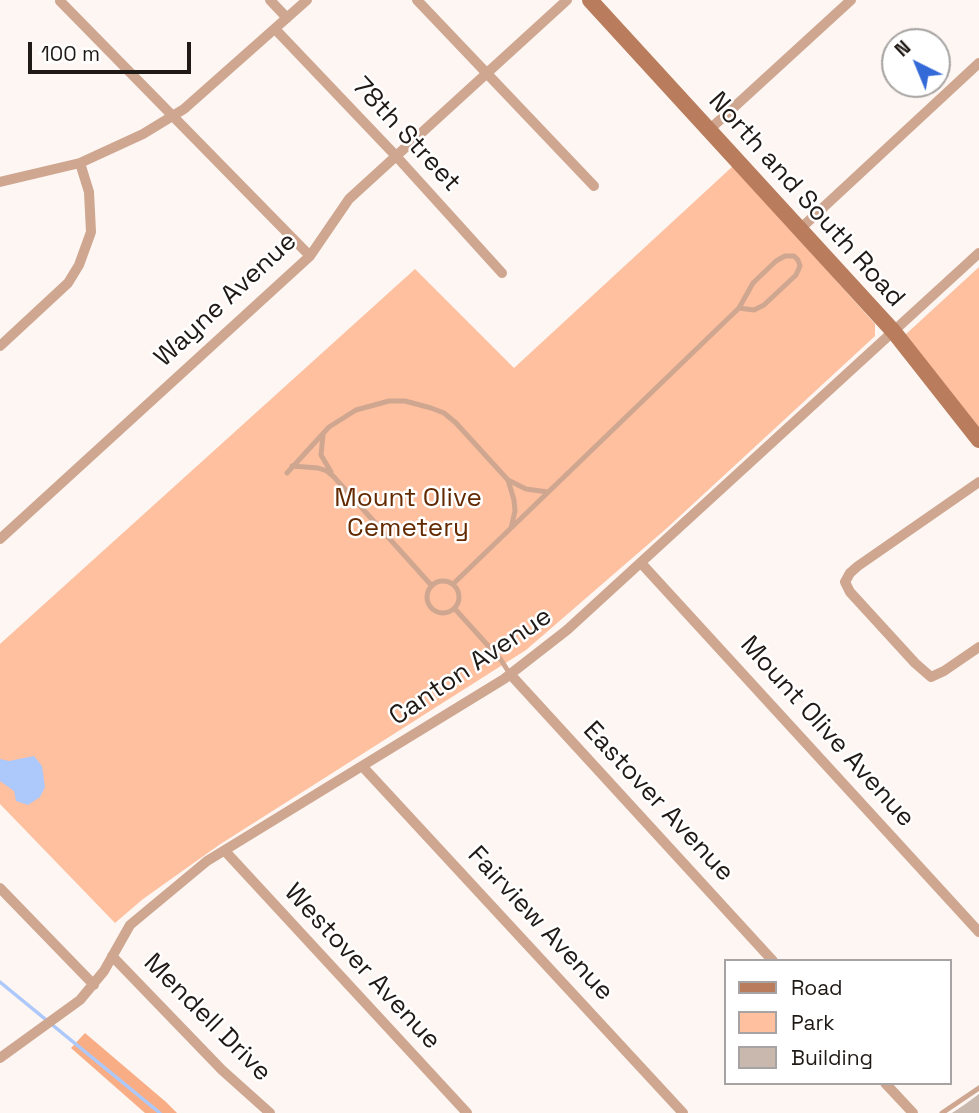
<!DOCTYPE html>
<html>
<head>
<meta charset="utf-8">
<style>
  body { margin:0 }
  #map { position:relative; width:979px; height:1113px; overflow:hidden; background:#fdf6f2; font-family:"Space Grotesk",sans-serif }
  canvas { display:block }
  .legend { position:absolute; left:724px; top:959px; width:228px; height:126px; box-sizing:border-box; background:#fff; border:2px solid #a6a3a2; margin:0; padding:9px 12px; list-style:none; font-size:21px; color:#201a16 }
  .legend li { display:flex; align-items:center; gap:14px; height:35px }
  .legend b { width:35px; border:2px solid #a6a3a2 }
  .north { position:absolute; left:881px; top:28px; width:70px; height:70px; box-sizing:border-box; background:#fff; border:2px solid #a6a3a2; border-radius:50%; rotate:317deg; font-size:19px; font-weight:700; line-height:28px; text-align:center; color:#201a16 }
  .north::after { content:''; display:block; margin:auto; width:24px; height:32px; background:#3469d8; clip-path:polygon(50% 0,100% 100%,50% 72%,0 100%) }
  .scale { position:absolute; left:28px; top:42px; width:163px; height:32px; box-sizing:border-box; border:4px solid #201a16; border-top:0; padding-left:9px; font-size:21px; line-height:24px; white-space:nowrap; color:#201a16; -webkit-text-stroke:5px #fff; paint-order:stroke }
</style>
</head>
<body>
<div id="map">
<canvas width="979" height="1113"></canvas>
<ul class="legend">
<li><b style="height:9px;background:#b97d5d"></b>Road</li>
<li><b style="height:19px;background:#fec09f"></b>Park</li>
<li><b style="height:19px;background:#c9b8ae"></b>Building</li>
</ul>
<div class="north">N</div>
<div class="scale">100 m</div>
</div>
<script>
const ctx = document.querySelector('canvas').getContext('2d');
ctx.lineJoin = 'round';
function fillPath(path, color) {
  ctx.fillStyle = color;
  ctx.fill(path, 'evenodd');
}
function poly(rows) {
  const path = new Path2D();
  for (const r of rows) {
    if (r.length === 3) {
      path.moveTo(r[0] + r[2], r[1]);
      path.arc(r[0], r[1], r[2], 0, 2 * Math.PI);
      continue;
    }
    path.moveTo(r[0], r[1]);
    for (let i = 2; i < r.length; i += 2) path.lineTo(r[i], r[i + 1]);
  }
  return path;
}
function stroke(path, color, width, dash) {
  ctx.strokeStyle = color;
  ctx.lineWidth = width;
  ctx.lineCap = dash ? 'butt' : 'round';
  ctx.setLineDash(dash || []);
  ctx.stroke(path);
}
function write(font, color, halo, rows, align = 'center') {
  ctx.font = font + ' "Space Grotesk",sans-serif';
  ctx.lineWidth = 5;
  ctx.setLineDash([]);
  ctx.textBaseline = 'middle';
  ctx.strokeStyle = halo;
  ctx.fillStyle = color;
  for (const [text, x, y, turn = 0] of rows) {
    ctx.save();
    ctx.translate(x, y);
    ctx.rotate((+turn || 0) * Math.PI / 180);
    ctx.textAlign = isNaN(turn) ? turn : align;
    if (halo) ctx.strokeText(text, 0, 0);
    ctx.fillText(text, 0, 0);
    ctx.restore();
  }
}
fillPath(poly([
  [733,166,875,324,875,336,667,528,526,650,219,845,143,899,115,923,0,804,0,644,415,269,514,368],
  [979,267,979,430,905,335]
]), '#fec09f');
fillPath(poly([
  [85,1033,166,1102,177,1113,145,1113,71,1048]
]), '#f8ad85');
fillPath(poly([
  [34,756,42,766,45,787,40,797,28,805,16,801,14,791,0,781,0,759,9,761]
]), '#adc8fb');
stroke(poly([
  [0,982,160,1113]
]), '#adc8fb', 3.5);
fillPath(poly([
  [979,1094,979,1113,952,1113,964,1105]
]), '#c9b8ae');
stroke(poly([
  [323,435,321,455,331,472],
  [292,466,318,468,327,471,334,477,432,586],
  [287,473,329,427,356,410,389,401,405,401,431,408,444,413,456,423,508,480,514,500,515,511,511,528],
  [508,480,526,489,548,492],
  [443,597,16],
  [453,584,739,308,753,283,776,261,785,256,794,256,798,260,800,266,796,275,764,305,754,310,739,308],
  [455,609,501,660,510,674],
  [942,1113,979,1088]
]), '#cfa690', 5);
stroke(poly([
  [270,0,287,18],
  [417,0,594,186],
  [60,1,310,256],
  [275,29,396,156,502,273],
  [709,130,851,0],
  [0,182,80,163,143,134,184,109,307,0],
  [800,229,979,63],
  [0,346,68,283,79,265,91,232,89,192,80,163],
  [979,482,858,566,850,573,845,582,850,592,915,663,931,677,944,671,979,647],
  [0,539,310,256,349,199,567,0],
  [641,563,979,932],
  [510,674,773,961],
  [363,767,683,1113],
  [225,851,467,1113],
  [0,888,94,985],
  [112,956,222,1070,270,1113],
  [0,1058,80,1000,104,971,130,925,207,861,504,679,567,630,979,253],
  [885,1083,913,1113]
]), '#cfa690', 10);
stroke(poly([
  [590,0,894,332,979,440]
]), '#b97d5d', 16);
write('26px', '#201a16', '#fff', [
  ["78th Street",406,135,47],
  ["North and South Road",806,200,48],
  ["Wayne Avenue",226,300,-43],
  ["Canton Avenue",471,667,-34],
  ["Mount Olive Avenue",827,732,48],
  ["Eastover Avenue",658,802,47],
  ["Fairview Avenue",540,924,47],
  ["Westover Avenue",362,967,47],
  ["Mendell Drive",207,1018,45]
]);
write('26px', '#632a01', '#fff', [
  ["Mount Olive",408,499],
  ["Cemetery",408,529]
]);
</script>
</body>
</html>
